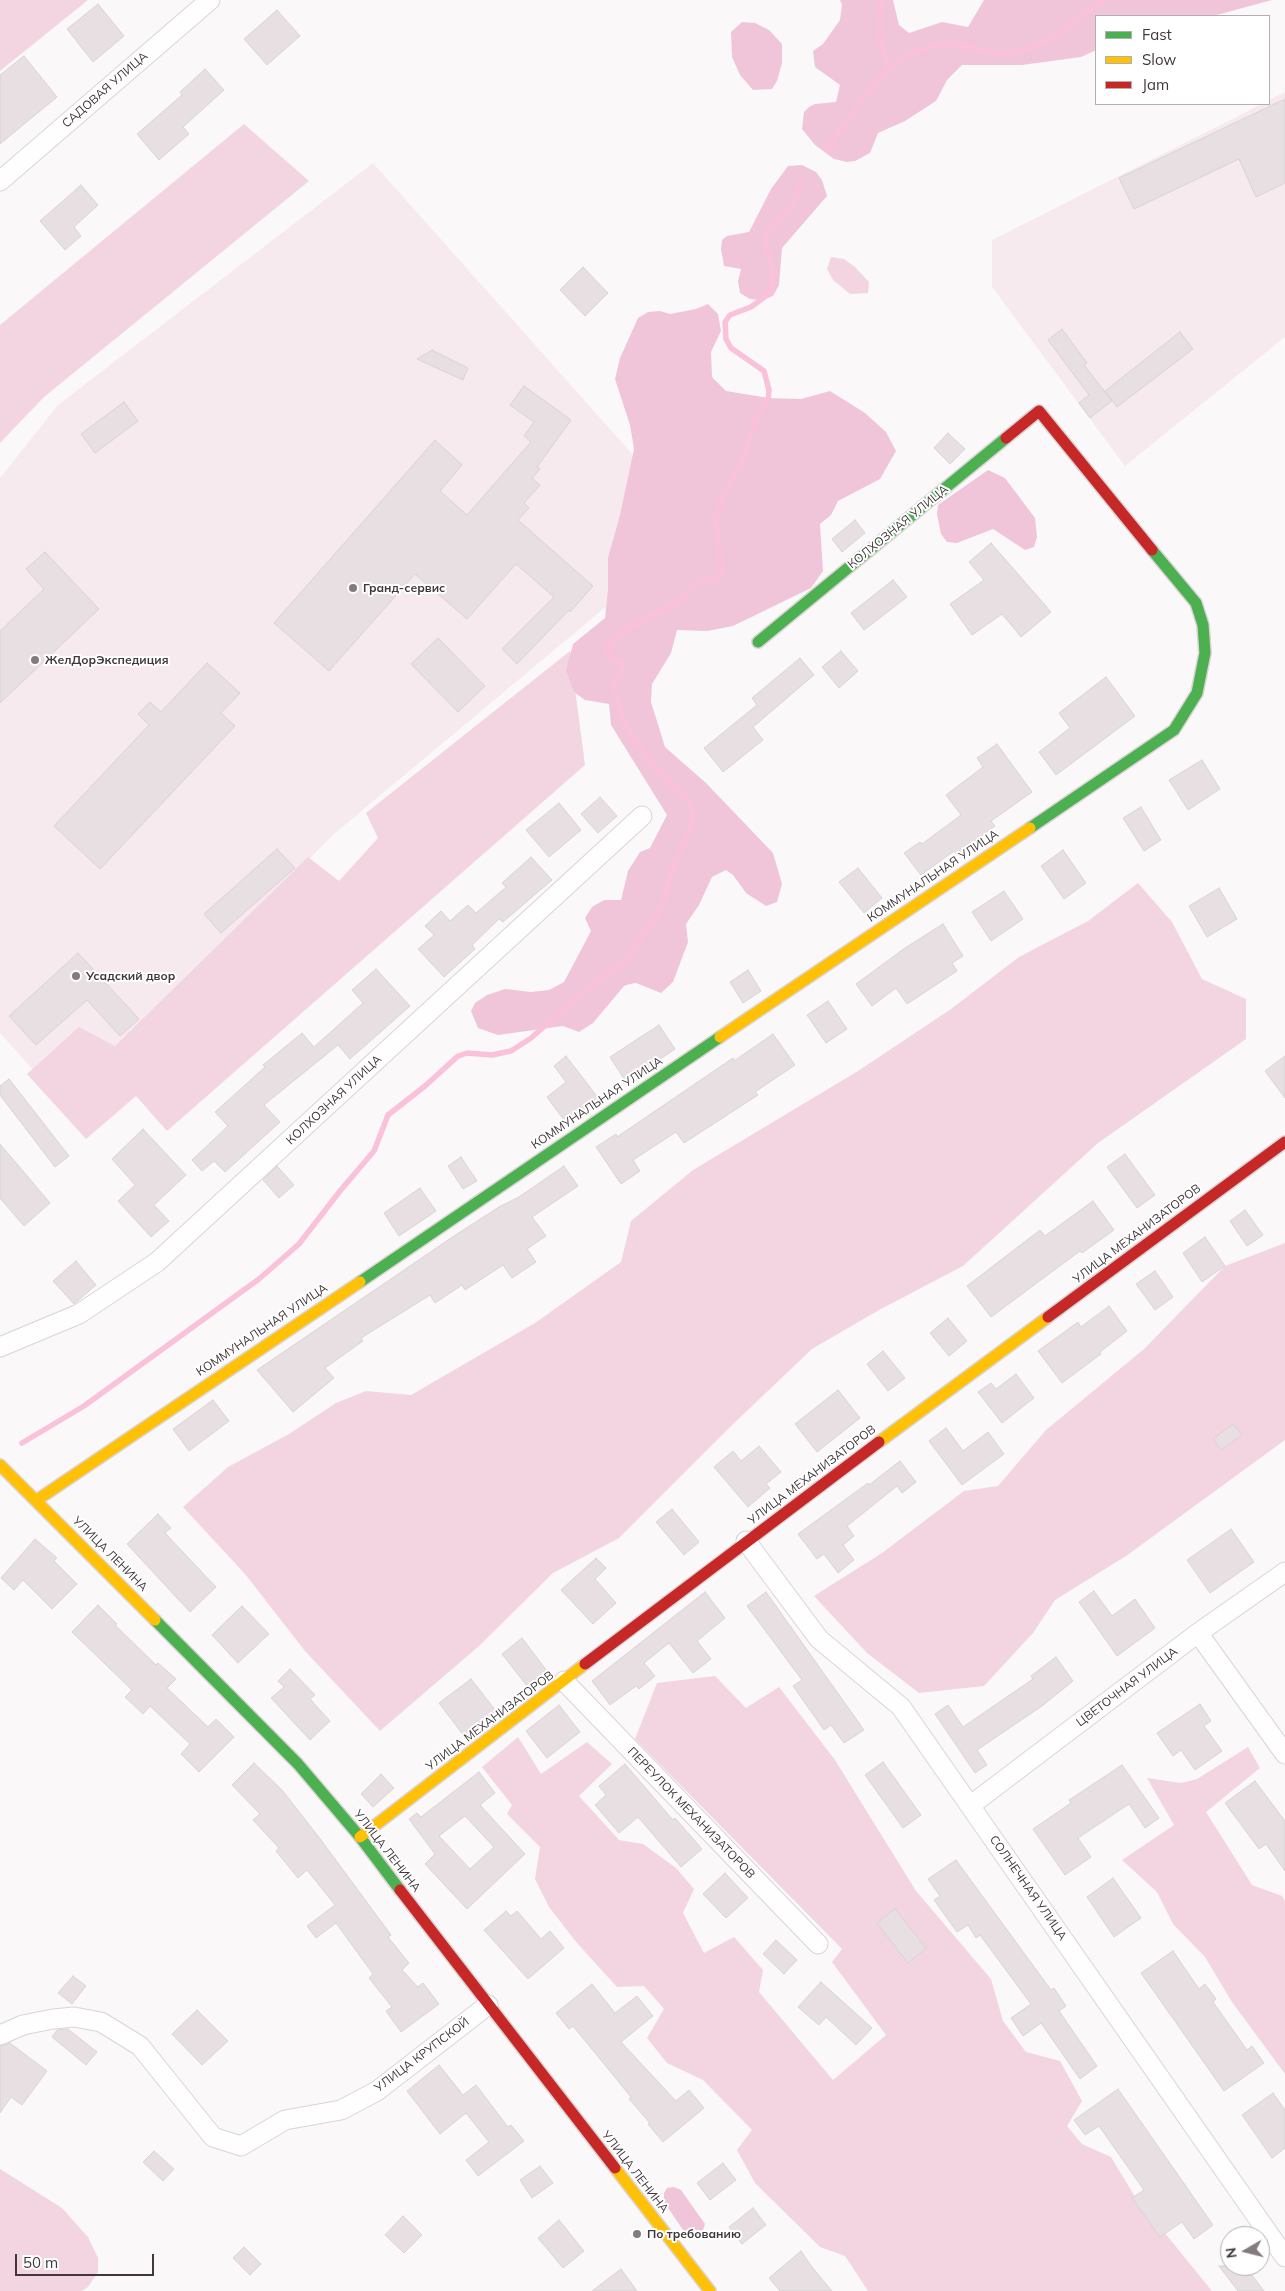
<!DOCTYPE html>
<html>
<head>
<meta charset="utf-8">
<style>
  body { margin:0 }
  #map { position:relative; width:1285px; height:2291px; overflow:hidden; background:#fbf8f9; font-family:Mulish,sans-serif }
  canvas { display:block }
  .legend { position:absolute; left:1095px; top:15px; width:175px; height:90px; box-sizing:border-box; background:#fff; border:1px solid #b3afb1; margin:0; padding:6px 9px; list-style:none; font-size:15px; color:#42383c }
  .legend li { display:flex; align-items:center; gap:10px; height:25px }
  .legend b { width:25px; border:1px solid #b3afb1 }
  .north { position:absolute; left:1220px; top:2226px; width:50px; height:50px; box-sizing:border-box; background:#fff; border:1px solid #b3afb1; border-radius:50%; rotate:262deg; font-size:14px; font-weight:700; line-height:20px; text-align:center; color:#42383c }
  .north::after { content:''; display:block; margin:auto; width:18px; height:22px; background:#837b7e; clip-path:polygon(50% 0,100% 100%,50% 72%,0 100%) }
  .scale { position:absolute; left:15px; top:2254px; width:139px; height:22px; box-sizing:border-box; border:2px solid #42383c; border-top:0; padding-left:6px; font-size:15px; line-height:18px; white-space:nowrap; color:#42383c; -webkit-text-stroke:4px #fff; paint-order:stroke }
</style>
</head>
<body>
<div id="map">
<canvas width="1285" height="2291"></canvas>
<ul class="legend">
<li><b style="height:6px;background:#4caf50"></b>Fast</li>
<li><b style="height:6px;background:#ffc107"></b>Slow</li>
<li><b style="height:6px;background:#c62828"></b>Jam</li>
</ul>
<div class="north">N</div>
<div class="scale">50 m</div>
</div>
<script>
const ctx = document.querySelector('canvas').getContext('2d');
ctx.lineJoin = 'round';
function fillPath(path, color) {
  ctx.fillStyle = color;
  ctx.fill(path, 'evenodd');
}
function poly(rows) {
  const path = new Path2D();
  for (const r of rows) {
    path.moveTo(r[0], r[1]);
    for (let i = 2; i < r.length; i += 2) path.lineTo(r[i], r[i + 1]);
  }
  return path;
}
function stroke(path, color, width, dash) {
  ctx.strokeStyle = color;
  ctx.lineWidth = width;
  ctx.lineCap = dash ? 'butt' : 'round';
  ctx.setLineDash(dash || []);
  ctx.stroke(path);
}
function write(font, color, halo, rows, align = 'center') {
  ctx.font = font + ' Mulish,sans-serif';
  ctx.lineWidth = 4;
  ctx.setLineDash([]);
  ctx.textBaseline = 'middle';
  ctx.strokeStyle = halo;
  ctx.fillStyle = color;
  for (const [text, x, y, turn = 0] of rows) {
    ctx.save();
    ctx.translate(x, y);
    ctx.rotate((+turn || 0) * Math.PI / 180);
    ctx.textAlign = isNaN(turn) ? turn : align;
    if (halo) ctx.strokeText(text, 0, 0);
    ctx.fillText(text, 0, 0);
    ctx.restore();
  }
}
fillPath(poly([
  [1285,92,1285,337,1125,466,992,287,992,240,1262,104,1269,104,1269,100],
  [373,163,699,529,334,834,64,1104,0,1033,0,478,58,405]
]), '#f7eaef');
fillPath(poly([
  [0,0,88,0,0,71],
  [244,124,309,181,44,397,0,443,0,325],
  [831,257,844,259,855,267,869,282,868,293,850,294,833,280,827,269],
  [570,651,585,765,167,1131,136,1096,86,1139,27,1074,79,1027,115,1046,308,857,339,881,378,838,366,813],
  [1138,883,1172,922,1202,979,1246,999,1246,1039,1098,1143,963,1266,879,1310,812,1349,729,1428,619,1538,553,1573,479,1646,380,1731,305,1651,245,1574,183,1507,228,1467,289,1434,336,1403,366,1391,411,1395,535,1323,621,1262,631,1221,693,1170,858,1071,951,1009,1019,957,1088,921],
  [1285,1243,1285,1440,1126,1556,1055,1600,1033,1633,984,1686,919,1693,867,1653,814,1596,882,1553,964,1491,998,1486,1046,1430,1144,1349,1225,1266],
  [715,1676,746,1708,779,1687,835,1760,916,1891,991,1979,1003,2021,1026,2052,1060,2061,1082,2101,1067,2126,1082,2144,1111,2157,1134,2195,1212,2291,868,2291,845,2256,820,2247,755,2183,737,2150,752,2130,703,2080,667,2063,647,2038,664,2009,644,1986,617,1987,577,1943,549,1907,535,1879,540,1847,507,1814,512,1805,482,1767,518,1737,541,1774,587,1742,612,1764,579,1796,619,1840,643,1844,676,1868,694,1889,683,1913,704,1953,734,1937,763,1970,759,1992,833,2080,886,2035,832,1962,842,1949,635,1739,657,1683],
  [1248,1747,1260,1768,1206,1812,1252,1885,1282,1896,1285,1901,1285,2074,1232,2002,1205,1957,1173,1924,1157,1892,1122,1860,1174,1825,1147,1778,1181,1783,1197,1779],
  [0,2169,62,2208,88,2237,98,2258,98,2272,88,2287,82,2291,0,2291]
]), '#f2d5e1');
fillPath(poly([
  [840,0,893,0,899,25,909,33,942,22,968,27,984,0,1272,0,1213,16,1096,16,1096,50,1081,57,1022,65,962,65,947,80,936,101,905,121,878,133,870,153,855,161,847,162,834,159,815,145,802,129,804,112,809,107,815,104,836,102,840,85,815,67,813,51,823,44,840,20,842,5],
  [742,22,755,23,769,30,782,44,782,63,777,81,772,89,753,90,740,75,732,57,731,32],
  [802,165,816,172,822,180,827,196,782,248,779,285,773,296,762,300,750,299,740,293,738,281,741,269,724,266,721,249,722,240,727,236,749,232,771,189,788,166],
  [708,304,718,314,721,331,711,352,712,377,726,391,769,398,801,399,830,391,865,413,886,432,896,451,880,479,838,501,831,515,820,524,823,571,811,588,733,626,707,631,677,630,671,653,652,684,651,702,665,747,706,783,773,853,782,884,777,902,766,906,746,893,733,875,726,870,712,877,699,905,686,924,688,942,673,982,661,993,636,983,630,984,624,986,593,1023,579,1032,563,1026,498,1035,478,1028,471,1011,475,1003,487,995,505,989,531,992,549,990,564,982,591,931,585,918,592,907,604,900,621,900,628,871,640,852,650,848,667,815,611,725,609,704,585,700,574,692,566,670,573,644,605,618,608,589,608,558,620,515,634,449,630,425,615,379,620,358,638,318,648,312,660,311,670,314,696,309],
  [988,470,1005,478,1035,518,1037,537,1034,547,1025,550,993,529,957,543,947,542,941,534,937,514,938,505],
  [674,2187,681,2190,705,2224,701,2236,693,2236,685,2233,664,2202,664,2193,667,2188]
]), '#f1c5d9');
stroke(poly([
  [882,0,879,37,889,68],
  [828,147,871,87,889,68,910,53,940,44,957,44,994,53,1010,53,1028,49,1049,40,1103,0],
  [22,1443,84,1406,259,1279,299,1244,340,1191,374,1151,388,1115,425,1086,458,1056,467,1053,492,1055,511,1051,531,1038,587,989,626,961,661,909,673,867,691,828,693,815,691,804,655,767,633,738,623,718,614,689,614,680,621,672,622,665,620,662,610,659,607,650,615,637,652,615,683,600,687,591,695,583,703,580,712,581,718,577,722,571,716,520,722,497,743,460,756,418,768,401,769,390,764,371,731,348,726,339,725,322,730,315,751,307,770,293,773,277,771,262,766,245,767,233,795,202,801,184]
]), '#f9c1da', 5.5);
const building = poly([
  [98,4,124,36,93,62,67,29,98,4],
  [277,10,300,36,267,65,244,39,277,10],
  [24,56,57,97,0,144,0,75,24,56],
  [205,69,224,90,183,127,189,134,159,160,137,134,182,95,180,92,205,69],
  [1285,99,1285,183,1256,197,1239,159,1134,209,1119,178,1285,99],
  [81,185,98,205,74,227,81,236,65,250,40,221,81,185],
  [583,267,608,293,585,316,560,290,583,267],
  [1062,329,1087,363,1084,365,1112,401,1090,418,1079,403,1089,395,1048,340,1062,329],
  [1180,332,1193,349,1117,407,1105,391,1180,332],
  [432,350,468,368,463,380,417,359,432,350],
  [524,386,571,420,537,467,540,469,532,478,540,485,524,503,529,508,518,520,593,586,570,612,569,610,517,664,502,649,554,597,516,564,467,619,415,574,329,671,274,623,435,440,462,465,440,491,467,515,531,442,524,436,534,422,510,405,524,386],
  [124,402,138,421,95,453,81,434,124,402],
  [948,433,965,449,950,464,934,448,948,433],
  [855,520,865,533,842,552,832,539,855,520],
  [991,543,1051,612,1021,637,1002,614,972,635,950,604,984,580,969,562,991,543],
  [45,552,99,609,0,703,0,631,44,589,26,569,45,552],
  [893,580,907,597,864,630,851,613,893,580],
  [438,638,485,686,458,712,411,664,438,638],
  [841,651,858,671,839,688,822,667,841,651],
  [800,658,814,675,753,727,763,740,723,772,704,748,757,705,752,698,800,658],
  [207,663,240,693,221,713,235,726,100,869,54,826,149,725,138,714,150,702,161,712,207,663],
  [1106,677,1135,716,1056,775,1039,752,1070,728,1059,713,1106,677],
  [997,744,1032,792,991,821,995,826,957,855,954,851,921,875,904,853,920,842,922,844,961,815,946,795,983,767,977,758,997,744],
  [1202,760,1220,789,1188,810,1169,780,1202,760],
  [600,797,617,816,598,833,581,814,600,797],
  [559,803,581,830,549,857,526,830,559,803],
  [1141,807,1161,840,1144,851,1123,818,1141,807],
  [277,849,295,868,221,933,204,914,277,849],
  [1063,850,1086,883,1064,899,1041,866,1063,850],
  [531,857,552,880,503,922,499,919,472,945,475,949,444,977,418,949,434,935,425,926,441,911,450,921,468,905,476,913,506,887,502,883,531,857],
  [858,868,882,898,864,913,839,882,858,868],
  [1219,888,1237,919,1207,937,1189,906,1219,888],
  [1004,891,1023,919,991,941,972,912,1004,891],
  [943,924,963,956,952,963,957,971,907,1004,896,988,872,1006,856,984,905,948,943,924],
  [78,953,139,1019,120,1036,87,1000,36,1045,9,1016,78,953],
  [376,969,410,1006,350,1059,338,1045,264,1105,280,1122,225,1172,214,1161,202,1171,192,1160,228,1126,215,1112,265,1067,263,1065,302,1033,314,1047,363,1003,352,990,376,969],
  [748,970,761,991,743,1003,730,982,748,970],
  [828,1001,847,1029,826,1043,807,1015,828,1001],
  [659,1025,675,1049,626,1082,610,1057,659,1025],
  [773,1034,795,1065,755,1092,758,1095,684,1143,676,1132,633,1160,640,1171,621,1184,596,1147,616,1134,617,1137,733,1058,734,1061,773,1034],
  [566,1056,599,1099,566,1123,547,1097,566,1082,554,1066,566,1056],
  [1285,1056,1285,1098,1265,1071,1285,1056],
  [9,1079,69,1156,55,1167,0,1095,0,1086,9,1079],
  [143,1129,186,1175,154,1205,169,1221,151,1237,118,1201,135,1185,112,1159,143,1129],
  [0,1144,50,1203,24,1226,0,1198,0,1144],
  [1125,1154,1155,1195,1137,1208,1107,1167,1125,1154],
  [461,1157,477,1181,463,1189,448,1166,461,1157],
  [277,1166,294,1185,279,1198,263,1180,277,1166],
  [564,1166,578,1186,532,1217,546,1236,527,1249,536,1262,512,1278,503,1265,465,1290,462,1285,435,1303,430,1295,361,1338,363,1341,325,1368,334,1378,293,1412,257,1370,454,1236,499,1207,519,1197,564,1166],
  [420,1188,436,1211,399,1236,384,1213,420,1188],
  [1093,1201,1114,1230,1082,1253,1080,1251,991,1317,967,1286,1040,1230,1045,1236,1093,1201],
  [1245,1210,1263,1235,1247,1246,1230,1221,1245,1210],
  [1205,1237,1225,1266,1202,1282,1183,1253,1205,1237],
  [76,1261,96,1285,74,1304,53,1281,76,1261],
  [1155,1271,1173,1297,1155,1310,1136,1284,1155,1271],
  [1109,1306,1127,1331,1100,1352,1101,1354,1062,1383,1038,1351,1078,1322,1081,1327,1109,1306],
  [948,1318,967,1341,949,1356,930,1333,948,1318],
  [883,1351,905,1378,888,1391,867,1364,883,1351],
  [1016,1374,1034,1398,1002,1423,978,1392,991,1383,996,1389,1016,1374],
  [838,1390,860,1418,817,1452,795,1424,838,1390],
  [213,1400,229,1421,189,1451,173,1429,213,1400],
  [1233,1424,1242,1435,1221,1450,1213,1439,1233,1424],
  [946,1428,963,1451,988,1432,1004,1454,962,1485,929,1441,946,1428],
  [759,1446,781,1472,766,1484,770,1488,748,1507,714,1467,733,1451,741,1461,759,1446],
  [900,1461,916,1482,902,1493,897,1486,847,1526,854,1536,843,1545,854,1560,838,1573,824,1554,817,1559,798,1534,868,1483,869,1485,900,1461],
  [672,1509,699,1542,684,1555,656,1522,672,1509],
  [158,1514,171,1528,165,1533,216,1587,190,1612,127,1544,158,1514],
  [1231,1529,1254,1562,1210,1593,1187,1560,1231,1529],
  [35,1539,57,1558,54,1561,77,1584,52,1609,23,1580,14,1590,1,1578,35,1539],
  [596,1558,606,1568,595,1579,616,1603,593,1624,561,1590,596,1558],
  [1094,1591,1112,1616,1135,1599,1155,1628,1117,1656,1079,1602,1094,1591],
  [705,1592,725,1618,697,1641,711,1659,693,1673,669,1643,644,1663,655,1676,639,1689,636,1686,610,1705,592,1681,705,1592],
  [766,1592,864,1730,844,1743,831,1725,824,1730,793,1686,802,1680,747,1606,766,1592],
  [98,1605,117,1624,115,1625,156,1665,158,1663,176,1679,167,1688,208,1727,216,1719,234,1737,199,1772,181,1754,190,1744,150,1706,143,1714,125,1697,132,1690,72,1632,98,1605],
  [242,1606,269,1634,238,1663,212,1635,242,1606],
  [522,1638,547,1671,527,1686,502,1654,522,1638],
  [1056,1657,1073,1681,1042,1706,977,1750,987,1765,975,1773,935,1714,948,1705,963,1727,1033,1679,1031,1676,1056,1657],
  [290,1669,315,1695,310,1699,330,1721,310,1740,271,1698,284,1687,278,1681,290,1669],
  [471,1679,496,1711,464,1736,439,1703,471,1679],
  [1200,1704,1211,1721,1204,1726,1222,1751,1195,1770,1181,1750,1173,1756,1157,1733,1200,1704],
  [559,1705,580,1732,547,1758,526,1731,559,1705],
  [883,1762,921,1815,903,1828,865,1775,883,1762],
  [254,1763,282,1790,321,1840,391,1935,388,1937,409,1963,402,1970,418,1987,423,1983,439,2004,401,2032,386,2011,392,2007,369,1978,373,1974,336,1923,316,1938,307,1926,335,1905,307,1870,298,1878,276,1851,279,1848,253,1820,260,1814,232,1785,254,1763],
  [625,1764,673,1820,675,1818,702,1849,681,1867,638,1817,619,1833,595,1805,606,1795,599,1786,625,1764],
  [1122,1765,1159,1818,1145,1828,1129,1804,1078,1838,1091,1857,1065,1875,1033,1829,1071,1803,1069,1800,1122,1765],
  [479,1772,495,1793,480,1805,525,1854,467,1909,425,1864,435,1854,409,1819,417,1813,421,1817,479,1772],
  [465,1816,494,1847,470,1869,439,1836,465,1816],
  [381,1774,394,1788,373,1807,361,1794,381,1774],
  [1255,1781,1285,1821,1285,1871,1266,1844,1259,1849,1225,1803,1255,1781],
  [956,1860,1051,1990,1054,1988,1066,2006,1059,2011,1097,2066,1080,2079,1041,2023,1023,2036,1011,2018,1031,2004,980,1935,976,1938,968,1925,957,1932,934,1900,940,1896,928,1879,956,1860],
  [725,1873,748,1898,726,1918,703,1894,725,1873],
  [1113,1878,1141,1918,1114,1937,1087,1897,1113,1878],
  [895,1909,926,1948,908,1963,877,1923,895,1909],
  [506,1911,511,1916,517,1911,541,1939,550,1931,564,1948,528,1979,484,1930,506,1911],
  [776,1940,797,1960,784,1974,763,1954,776,1940],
  [1173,1951,1199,1989,1205,1984,1216,1999,1213,2002,1247,2050,1252,2046,1264,2063,1224,2091,1141,1973,1173,1951],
  [73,1976,86,1986,72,2004,58,1993,73,1976],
  [821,1982,872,2028,856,2045,826,2017,819,2025,798,2007,821,1982],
  [592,1984,615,2013,637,1996,653,2016,621,2042,676,2101,689,2090,704,2108,663,2142,648,2124,650,2123,629,2099,631,2097,573,2026,569,2029,556,2013,592,1984],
  [197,2010,228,2041,202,2065,172,2034,197,2010],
  [68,2029,97,2052,86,2065,52,2037,57,2030,68,2029],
  [10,2043,47,2071,22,2105,11,2097,0,2113,0,2046,10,2043],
  [439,2065,463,2095,476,2085,508,2127,511,2125,524,2141,478,2176,466,2160,489,2142,466,2113,440,2134,407,2091,439,2065],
  [1118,2089,1213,2225,1194,2239,1182,2222,1160,2237,1132,2198,1144,2190,1099,2126,1085,2135,1074,2120,1118,2089],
  [1273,2093,1285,2110,1285,2148,1272,2158,1242,2115,1273,2093],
  [154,2151,174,2169,163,2181,143,2162,154,2151],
  [723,2163,736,2180,710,2200,697,2183,723,2163],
  [540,2166,553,2183,532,2198,520,2180,540,2166],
  [753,2208,766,2225,742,2244,729,2227,753,2208],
  [403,2216,422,2235,404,2253,385,2235,403,2216],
  [559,2220,584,2251,563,2268,538,2238,559,2220],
  [244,2247,261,2264,250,2275,233,2258,244,2247],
  [801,2251,812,2267,832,2291,780,2291,769,2278,801,2251],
  [1219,2266,1245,2266,1264,2291,1238,2291,1219,2266],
  [621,2269,637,2291,592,2291,621,2269]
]);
fillPath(building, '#e7dfe2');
stroke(building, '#d9d3d5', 1);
const street = poly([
  [0,181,210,0],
  [0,1347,79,1314,157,1262,642,816],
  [746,1541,819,1639,901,1707,1285,2257],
  [1198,1633,1285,1754],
  [564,1681,818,1944],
  [971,1805,1198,1633,1285,1572],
  [0,2035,23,2025,53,2019,74,2017,101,2022,140,2046,213,2137,241,2146,285,2120,341,2110,377,2091,488,2005]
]);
const fast = poly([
  [758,642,1006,438],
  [1030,828,1174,730,1197,693,1205,653,1203,625,1196,603,1152,550],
  [360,1282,720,1037],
  [155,1620,298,1764,360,1837,400,1890]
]);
const slow = poly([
  [720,1037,1030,828],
  [879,1442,1048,1317],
  [0,1465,155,1620],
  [37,1500,360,1282],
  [360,1837,585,1664],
  [615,2168,710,2291]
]);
const jam = poly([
  [1006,438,1039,411,1152,550],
  [1048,1317,1285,1142],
  [585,1664,879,1442],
  [400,1890,615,2168]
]);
stroke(street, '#dad4d6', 21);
stroke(fast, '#dad4d6', 14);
stroke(slow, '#dad4d6', 14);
stroke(jam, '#dad4d6', 14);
stroke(street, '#fefefe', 19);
stroke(fast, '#4caf50', 11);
stroke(slow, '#ffc107', 11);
stroke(jam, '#c62828', 11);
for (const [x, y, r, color] of [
  [353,588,5,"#837b7e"],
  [35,660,5,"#837b7e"],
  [76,976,5,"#837b7e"],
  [637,2234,5,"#837b7e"]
]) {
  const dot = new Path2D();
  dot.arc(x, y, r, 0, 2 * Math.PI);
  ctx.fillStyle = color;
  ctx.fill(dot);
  stroke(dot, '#fff', 2);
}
write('12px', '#42383c', '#fff', [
  ["САДОВАЯ УЛИЦА",105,90,-41],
  ["КОЛХОЗНАЯ УЛИЦА",898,527,-39],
  ["КОММУНАЛЬНАЯ УЛИЦА",933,876,-34],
  ["КОЛХОЗНАЯ УЛИЦА",334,1100,-43],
  ["КОММУНАЛЬНАЯ УЛИЦА",597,1103,-34],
  ["УЛИЦА МЕХАНИЗАТОРОВ",1137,1234,-37],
  ["КОММУНАЛЬНАЯ УЛИЦА",262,1330,-34],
  ["УЛИЦА МЕХАНИЗАТОРОВ",812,1475,-37],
  ["УЛИЦА ЛЕНИНА",110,1554,45],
  ["ЦВЕТОЧНАЯ УЛИЦА",1127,1687,-37],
  ["УЛИЦА МЕХАНИЗАТОРОВ",490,1721,-37],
  ["ПЕРЕУЛОК МЕХАНИЗАТОРОВ",691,1813,46],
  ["УЛИЦА ЛЕНИНА",387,1851,52],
  ["СОЛНЕЧНАЯ УЛИЦА",1028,1888,55],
  ["УЛИЦА КРУПСКОЙ",422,2055,-37],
  ["УЛИЦА ЛЕНИНА",635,2172,52]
]);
write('bold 12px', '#42383c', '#fff', [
  ["Гранд-сервис",363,588],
  ["ЖелДорЭкспедиция",45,660],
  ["Усадский двор",86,976],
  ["По требованию",647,2234]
], 'left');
</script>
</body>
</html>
